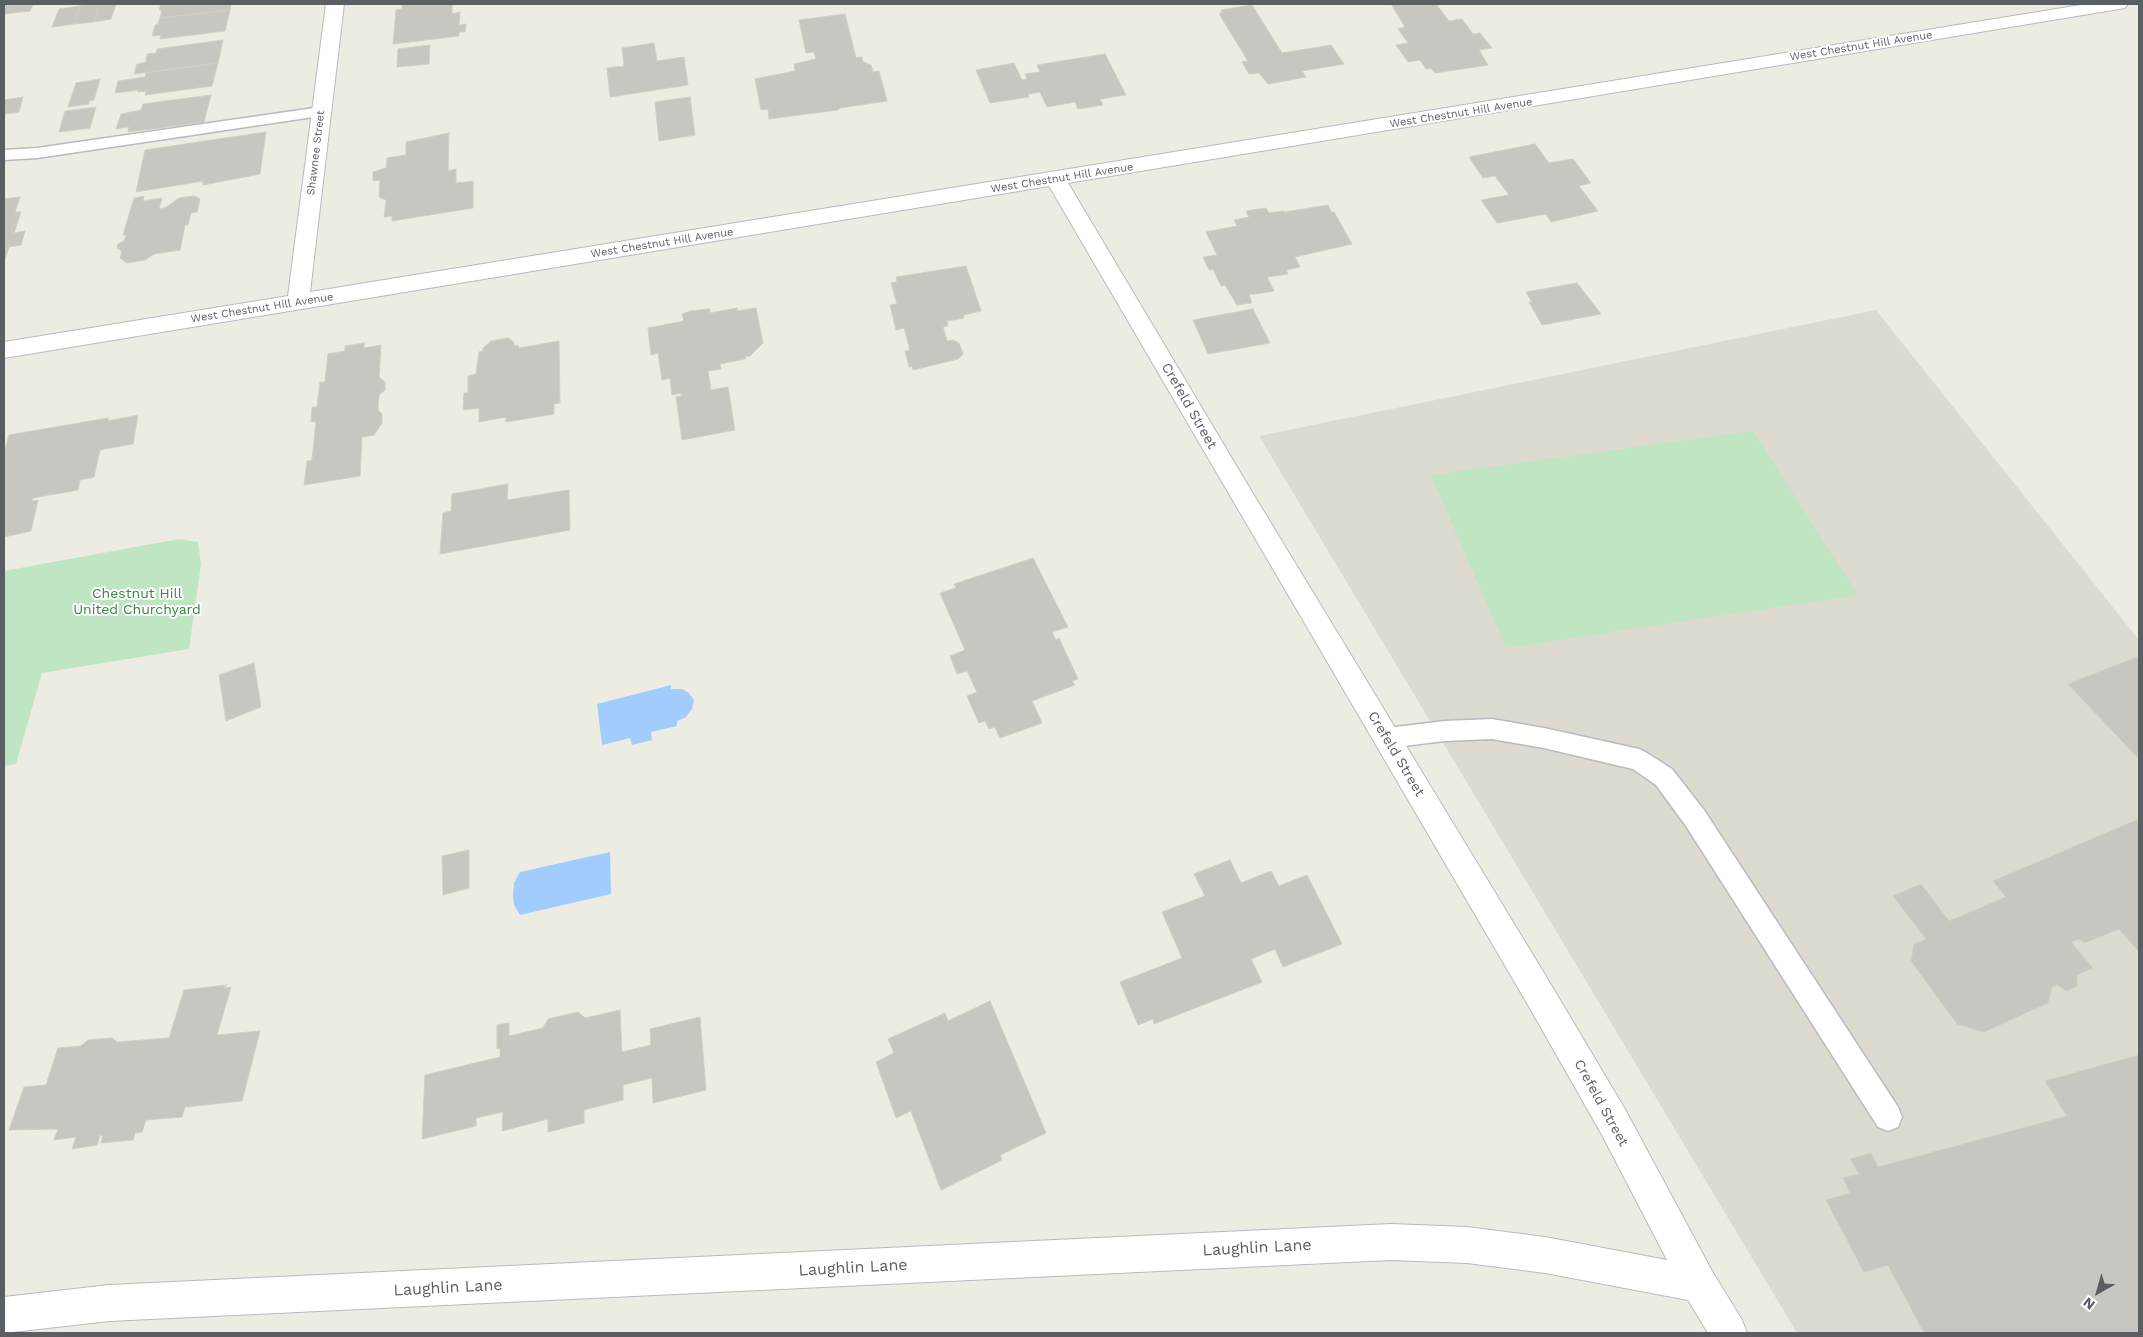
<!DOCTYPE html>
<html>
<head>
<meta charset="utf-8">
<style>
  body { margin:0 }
  #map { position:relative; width:2143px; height:1337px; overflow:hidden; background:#edece2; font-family:"Work Sans",sans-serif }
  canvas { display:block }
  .frame { position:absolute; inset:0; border:5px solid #5b5e63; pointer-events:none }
  .north { position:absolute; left:2073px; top:1267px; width:50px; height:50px; -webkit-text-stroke:4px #fff; paint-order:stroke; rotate:218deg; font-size:14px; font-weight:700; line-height:20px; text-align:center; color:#5b5e63 }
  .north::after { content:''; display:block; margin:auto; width:18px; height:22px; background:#5b5e63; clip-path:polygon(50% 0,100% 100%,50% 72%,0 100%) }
</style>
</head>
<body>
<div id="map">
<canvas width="2143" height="1337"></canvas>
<div class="frame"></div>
<div class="north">N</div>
</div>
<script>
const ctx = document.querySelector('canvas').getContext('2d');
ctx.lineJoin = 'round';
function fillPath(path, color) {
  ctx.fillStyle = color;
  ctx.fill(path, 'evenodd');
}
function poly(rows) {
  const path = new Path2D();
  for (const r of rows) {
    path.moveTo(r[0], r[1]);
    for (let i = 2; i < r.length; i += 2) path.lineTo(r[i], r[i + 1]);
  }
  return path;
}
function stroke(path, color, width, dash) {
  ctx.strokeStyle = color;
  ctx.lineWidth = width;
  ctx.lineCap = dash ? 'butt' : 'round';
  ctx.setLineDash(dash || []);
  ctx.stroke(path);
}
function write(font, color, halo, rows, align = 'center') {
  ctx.font = font + ' "Work Sans",sans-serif';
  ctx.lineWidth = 4;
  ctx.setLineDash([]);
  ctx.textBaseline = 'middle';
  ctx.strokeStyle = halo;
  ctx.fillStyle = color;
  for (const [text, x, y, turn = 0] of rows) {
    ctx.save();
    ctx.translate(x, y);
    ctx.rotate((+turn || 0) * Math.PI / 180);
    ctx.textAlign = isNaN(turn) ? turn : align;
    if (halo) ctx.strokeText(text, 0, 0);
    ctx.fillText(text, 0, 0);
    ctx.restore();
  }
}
fillPath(poly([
  [1876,310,2139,640,2139,1333,1797,1333,1259,436]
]), '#dddbd0');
fillPath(poly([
  [1753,431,1858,595,1506,648,1431,475],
  [179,539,198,542,201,564,189,649,42,673,16,764,4,766,4,571]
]), '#bfe5c3');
fillPath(poly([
  [671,685,671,689,682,689,689,693,694,700,692,709,686,717,677,721,677,726,651,732,652,740,632,745,630,738,602,745,597,704],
  [610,852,611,894,520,915,514,905,513,895,514,883,520,872]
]), '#a2ccfd');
const building = poly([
  [5,4,33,4,30,11,4,14,5,4],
  [99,4,94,22,74,24,80,6,99,4],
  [99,4,116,4,111,19,94,22,99,4],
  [161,4,231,4,230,10,160,18,162,10,159,10,161,4],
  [402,4,455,4,452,6,452,14,460,12,459,25,466,24,465,32,459,32,459,36,393,44,396,10,402,9,402,4],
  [1391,4,1436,4,1449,21,1462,19,1473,34,1480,33,1492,48,1479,50,1488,65,1435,73,1431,68,1426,69,1420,60,1408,62,1396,45,1408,43,1398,29,1405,27,1391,4],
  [1252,5,1282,53,1331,45,1344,64,1302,71,1306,77,1268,84,1259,73,1249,74,1242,62,1248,61,1219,14,1222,13,1221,10,1252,5],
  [80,6,74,24,52,27,59,9,80,6],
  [230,10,225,31,160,39,161,35,152,36,155,25,158,24,160,18,230,10],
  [845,14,856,58,862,57,863,62,871,65,873,72,879,71,887,101,840,108,838,110,769,119,768,109,761,110,755,79,795,71,794,64,816,59,814,52,806,53,799,20,845,14],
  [223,40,218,63,134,74,137,64,146,62,147,54,156,53,157,49,223,40],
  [654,43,657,61,684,57,688,85,610,97,607,68,624,66,622,48,654,43],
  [430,45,429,64,397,67,398,49,430,45],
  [1105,54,1126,95,1100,99,1103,105,1078,109,1075,102,1047,107,1040,92,1028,94,1029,97,990,103,976,70,1014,63,1022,80,1027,79,1025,74,1040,72,1037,65,1105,54],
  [218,63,212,86,145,95,146,91,138,92,138,90,115,93,118,81,145,77,146,73,218,63],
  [100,79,94,100,89,101,89,104,68,107,76,83,100,79],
  [211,95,204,122,128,132,129,127,116,129,121,114,141,110,143,104,211,95],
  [23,97,19,112,5,114,4,118,4,100,23,97],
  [690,97,695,135,659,141,655,102,690,97],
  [96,107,90,128,59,132,65,111,96,107],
  [266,132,260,174,203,185,203,181,136,192,145,150,266,132],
  [449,133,448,171,456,169,456,183,473,181,473,208,392,221,392,216,384,217,386,200,379,197,380,180,373,181,373,172,386,168,387,158,406,155,406,142,449,133],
  [1535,144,1549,163,1573,159,1591,183,1579,186,1598,211,1551,222,1546,214,1497,223,1481,200,1509,195,1495,176,1483,178,1469,157,1535,144],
  [144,196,143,201,162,198,159,209,165,208,179,198,194,196,200,199,197,212,191,213,188,225,185,225,180,250,154,254,145,260,127,263,120,258,122,251,117,248,118,244,124,241,126,235,123,235,134,198,144,196],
  [20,197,15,212,21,212,14,233,25,231,21,245,9,247,4,262,4,199,20,197],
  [1328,205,1331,212,1334,212,1352,244,1295,257,1300,267,1286,270,1288,274,1267,277,1274,291,1249,295,1252,303,1237,305,1225,285,1221,286,1213,269,1209,270,1203,257,1217,255,1206,232,1237,226,1234,220,1249,217,1246,211,1266,208,1269,213,1284,211,1285,212,1328,205],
  [966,266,981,311,963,315,964,318,947,321,948,326,943,327,947,341,953,340,959,343,963,354,958,359,913,370,912,366,909,367,905,351,910,350,904,328,896,330,890,305,897,304,891,283,897,282,896,277,966,266],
  [1577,283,1601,314,1542,325,1529,302,1532,302,1526,292,1577,283],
  [737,308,737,311,756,308,763,343,750,356,746,356,745,359,720,364,721,369,708,371,711,390,728,387,735,430,682,440,676,397,681,396,681,393,672,395,670,378,662,380,658,353,651,355,648,328,684,321,682,314,691,311,707,309,710,309,710,313,737,308],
  [1253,309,1270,343,1208,354,1193,320,1253,309],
  [508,338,514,342,514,346,518,345,519,348,559,341,560,403,554,404,554,414,506,422,506,417,479,422,479,408,463,410,464,393,468,393,468,376,476,374,479,352,483,351,483,348,491,341,508,338],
  [364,343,364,348,381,345,379,377,385,382,385,390,379,395,378,410,382,414,382,423,374,435,362,437,360,476,304,485,307,461,312,460,316,421,311,422,312,407,317,407,320,382,325,382,328,354,345,351,345,346,364,343],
  [138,415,133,444,100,450,94,477,80,480,78,490,33,498,32,501,38,500,31,531,4,537,4,454,9,435,108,418,108,421,138,415],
  [508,484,507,500,569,490,570,530,440,554,443,513,451,511,452,494,508,484],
  [1033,558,1068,627,1052,632,1056,640,1059,638,1078,679,1072,681,1075,685,1032,701,1042,723,1000,738,995,727,989,729,985,721,979,723,967,696,977,692,967,671,957,674,950,656,965,650,940,593,956,588,954,584,1033,558],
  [2137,657,2139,659,2139,756,2137,757,2068,684,2137,657],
  [254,663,261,707,226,721,219,675,254,663],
  [2139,819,2139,952,2119,929,2085,943,2079,939,2071,942,2093,968,2077,975,2077,986,2067,991,2057,985,2052,987,2048,1003,1984,1032,1957,1024,1911,961,1914,944,1926,939,1893,896,1921,884,1949,921,2006,897,1993,881,2139,819],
  [469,850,469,888,443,895,442,856,469,850],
  [1230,860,1241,883,1271,871,1279,886,1307,875,1342,944,1283,967,1275,949,1251,959,1262,982,1154,1024,1153,1019,1138,1025,1120,982,1182,958,1162,912,1205,896,1194,874,1230,860],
  [226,985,224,988,231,987,217,1035,260,1031,242,1101,185,1107,182,1117,146,1120,142,1132,135,1133,133,1140,101,1143,103,1136,100,1135,97,1145,72,1149,76,1137,54,1140,58,1129,9,1130,24,1087,46,1085,58,1048,81,1046,88,1040,112,1038,117,1042,169,1038,184,990,226,985],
  [990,1001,1046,1133,1000,1155,1002,1160,941,1190,911,1111,896,1118,876,1062,894,1053,888,1039,945,1013,948,1021,990,1001],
  [620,1010,622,1052,651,1045,650,1029,700,1017,706,1090,653,1103,652,1078,623,1085,623,1100,584,1110,584,1123,548,1132,548,1119,502,1131,503,1112,476,1118,476,1126,422,1139,425,1075,500,1057,500,1048,497,1049,497,1025,509,1023,509,1036,543,1028,548,1019,578,1012,585,1018,620,1010],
  [2139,1055,2139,1333,1924,1333,1888,1265,1864,1272,1826,1200,1850,1193,1843,1178,1859,1174,1850,1159,1871,1153,1878,1167,2067,1116,2045,1081,2139,1055]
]);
fillPath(building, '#c8c6c0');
stroke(building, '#d2cec1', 1);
const service = poly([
  [321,107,327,109,329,112,327,115,37,158,4,160,4,150,37,148,321,107],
  [1492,719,1544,728,1639,749,1647,753,1672,769,1704,810,1898,1107,1902,1117,1898,1127,1888,1131,1878,1127,1686,826,1656,785,1633,769,1544,748,1492,739,1445,741,1387,748,1379,745,1375,738,1379,731,1387,728,1445,721,1492,719]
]);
const minor = poly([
  [326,4,344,4,310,292,2087,4,2128,4,2125,8,2119,9,1068,183,1246,482,1550,983,1626,1111,1712,1271,1742,1320,1747,1333,1708,1333,1688,1300,1545,1273,1467,1263,1391,1260,109,1321,4,1333,4,1297,109,1285,1391,1224,1467,1227,1545,1237,1667,1260,1602,1135,1528,1005,1049,186,4,358,4,342,288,296,326,4]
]);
stroke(service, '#b8babf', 3);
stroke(minor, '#b8babf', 2);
fillPath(service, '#fff');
fillPath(minor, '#fff');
write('11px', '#5b5e63', '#fff', [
  ["West Chestnut Hill Avenue",1861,46,-9],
  ["West Chestnut Hill Avenue",1461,113,-9],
  ["Shawnee Street",316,153,-83],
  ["West Chestnut Hill Avenue",1062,178,-9],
  ["West Chestnut Hill Avenue",662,243,-9],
  ["West Chestnut Hill Avenue",262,308,-9]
]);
write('14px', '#5b5e63', '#fff', [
  ["Crefeld Street",1189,406,60],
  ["Crefeld Street",1396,754,59],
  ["Crefeld Street",1601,1103,61]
]);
write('14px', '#378642', '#fff', [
  ["Chestnut Hill",137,594],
  ["United Churchyard",137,610]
]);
write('16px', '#5b5e63', '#fff', [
  ["Laughlin Lane",1257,1248,-3],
  ["Laughlin Lane",853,1268,-3],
  ["Laughlin Lane",448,1288,-3]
]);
</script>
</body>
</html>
